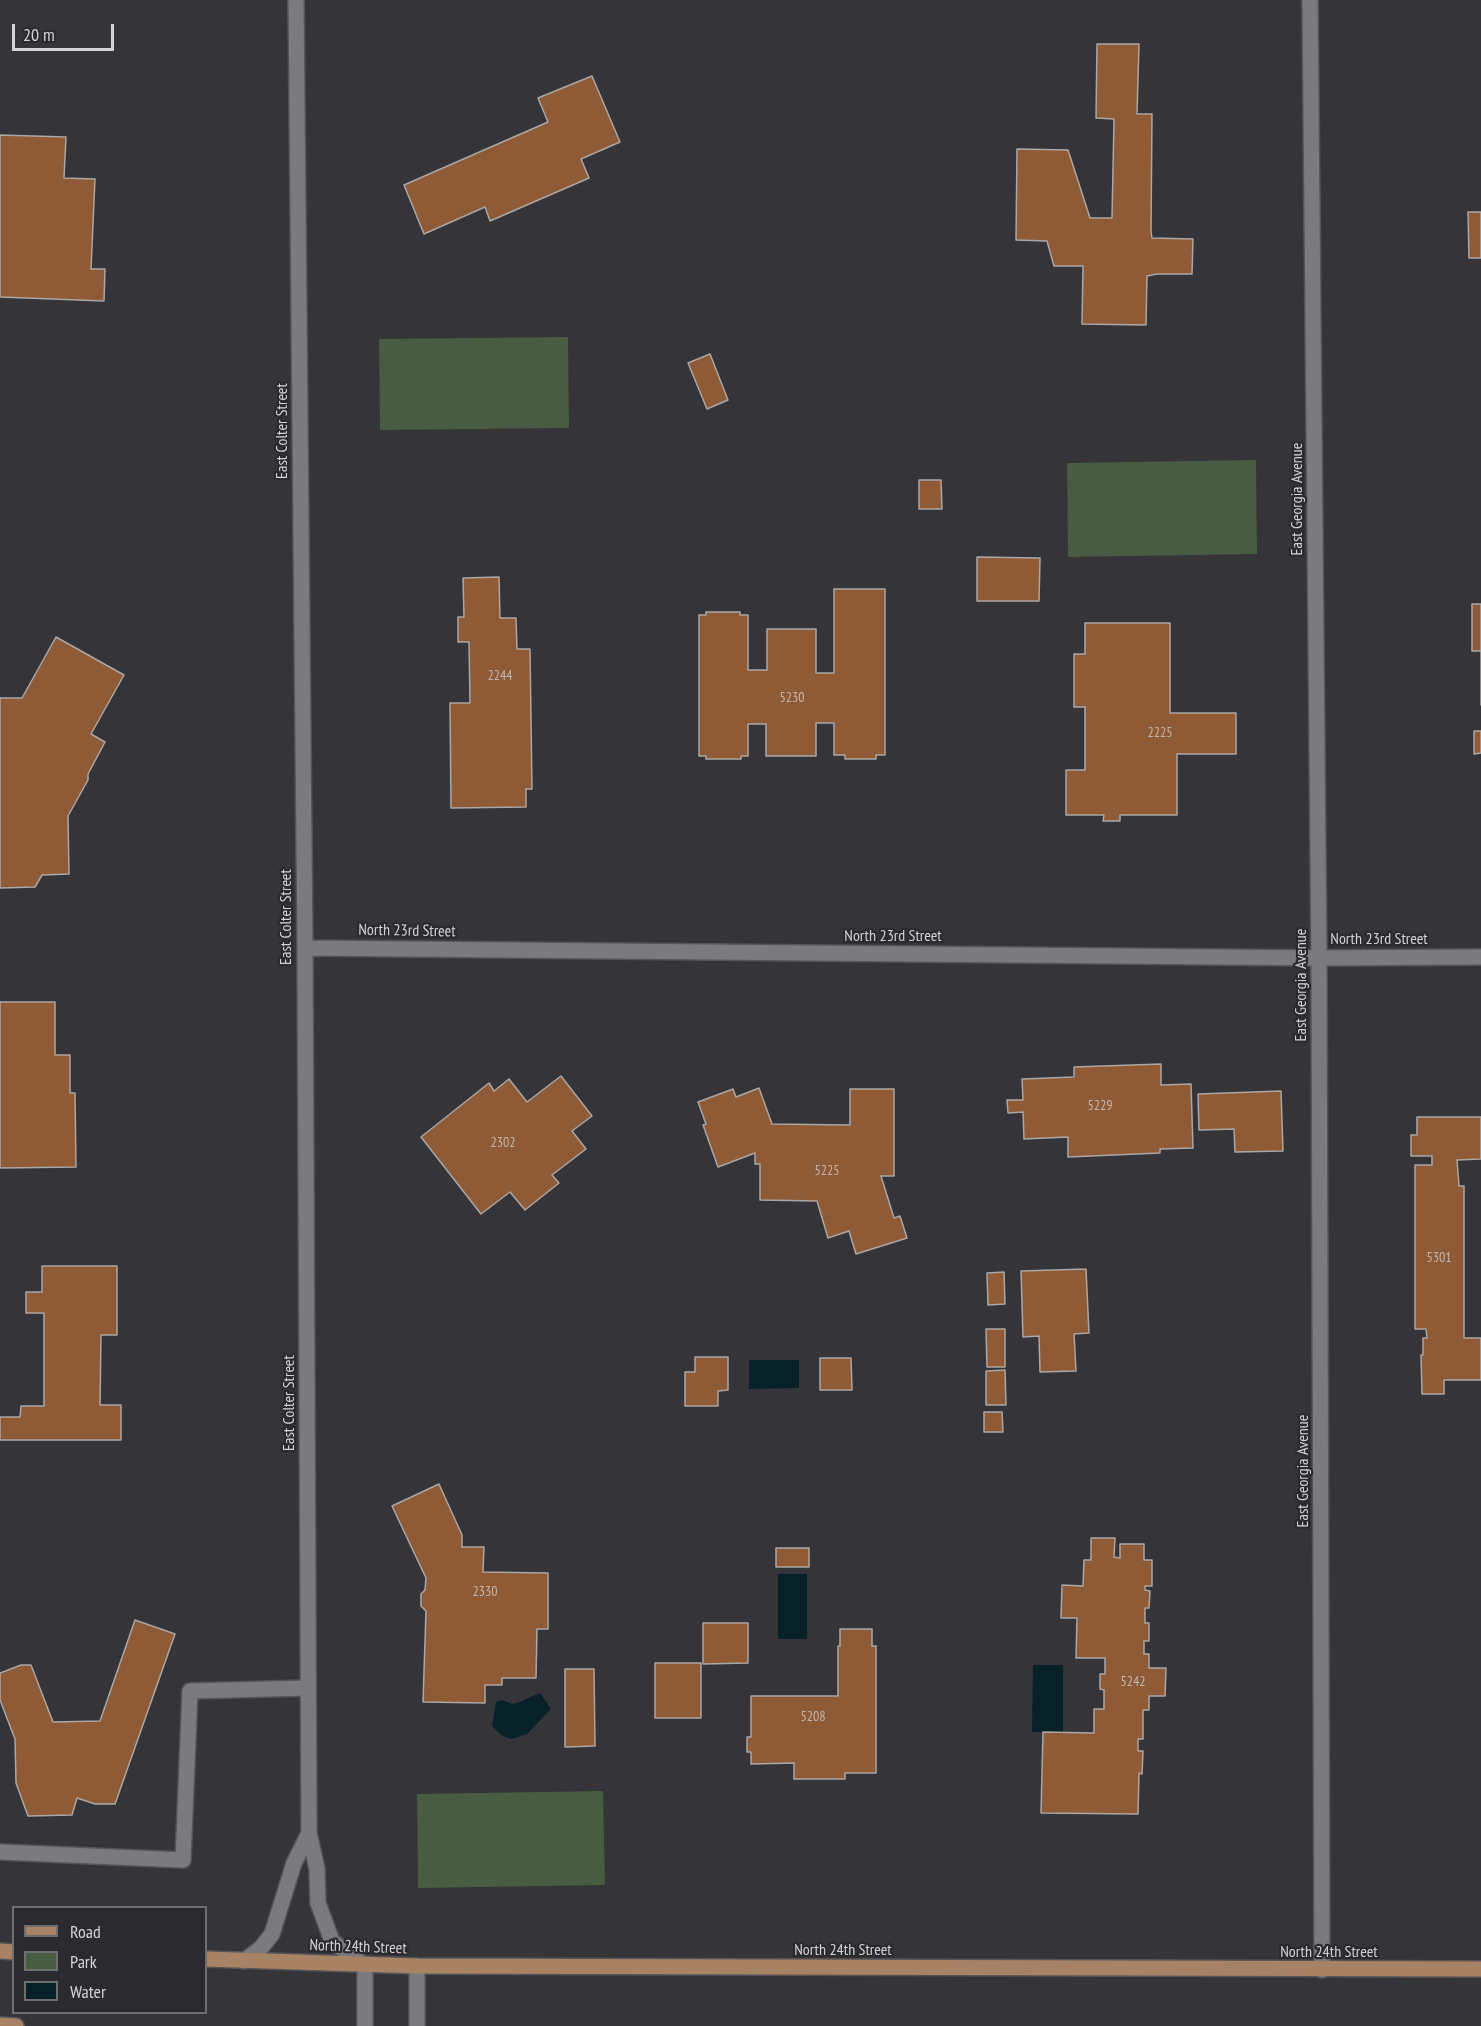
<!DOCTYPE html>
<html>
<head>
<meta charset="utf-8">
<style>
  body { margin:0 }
  #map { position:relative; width:1481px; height:2026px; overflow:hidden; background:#353438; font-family:"PT Sans Narrow",sans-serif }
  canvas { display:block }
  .legend { position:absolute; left:12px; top:1906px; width:195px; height:108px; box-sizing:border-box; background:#2b2a2e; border:2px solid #6e6e71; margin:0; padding:8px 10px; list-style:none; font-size:18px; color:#d3d3d5 }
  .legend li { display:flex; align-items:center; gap:12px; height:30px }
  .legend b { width:30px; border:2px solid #6e6e71 }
  .scale { position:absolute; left:12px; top:24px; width:102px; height:27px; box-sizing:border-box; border:3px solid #d3d3d5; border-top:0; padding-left:8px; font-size:18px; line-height:21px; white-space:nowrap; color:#d3d3d5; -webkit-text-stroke:4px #2b2a2e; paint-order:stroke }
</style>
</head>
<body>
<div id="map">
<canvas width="1481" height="2026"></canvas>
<ul class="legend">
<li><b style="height:8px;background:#a88264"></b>Road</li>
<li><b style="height:16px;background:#475c41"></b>Park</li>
<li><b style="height:16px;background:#082129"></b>Water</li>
</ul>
<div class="scale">20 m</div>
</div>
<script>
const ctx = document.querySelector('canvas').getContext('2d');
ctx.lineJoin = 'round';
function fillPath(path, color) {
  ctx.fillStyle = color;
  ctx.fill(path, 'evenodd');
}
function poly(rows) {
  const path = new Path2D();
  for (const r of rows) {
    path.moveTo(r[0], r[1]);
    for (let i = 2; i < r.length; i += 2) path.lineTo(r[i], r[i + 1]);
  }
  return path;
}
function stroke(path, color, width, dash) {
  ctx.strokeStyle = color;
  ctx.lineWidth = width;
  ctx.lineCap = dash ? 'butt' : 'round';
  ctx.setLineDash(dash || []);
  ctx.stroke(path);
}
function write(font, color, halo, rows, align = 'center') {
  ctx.font = font + ' "PT Sans Narrow",sans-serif';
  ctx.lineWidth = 4.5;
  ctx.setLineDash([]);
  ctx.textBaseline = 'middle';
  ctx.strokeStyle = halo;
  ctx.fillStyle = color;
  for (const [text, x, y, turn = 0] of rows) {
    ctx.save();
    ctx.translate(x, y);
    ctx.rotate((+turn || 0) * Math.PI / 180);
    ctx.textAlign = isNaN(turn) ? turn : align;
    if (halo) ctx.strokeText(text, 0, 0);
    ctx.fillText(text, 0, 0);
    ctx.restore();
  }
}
fillPath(poly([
  [568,337,569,428,380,430,379,339],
  [1256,460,1257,554,1068,557,1067,463],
  [603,1791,605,1885,418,1888,417,1794]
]), '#475c41');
fillPath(poly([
  [749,1360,799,1360,799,1388,749,1389],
  [778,1574,807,1574,807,1639,778,1639],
  [1033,1665,1063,1665,1063,1732,1032,1732],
  [540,1693,551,1709,527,1734,511,1739,501,1735,492,1726,496,1702,502,1700,512,1704,517,1703]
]), '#082129');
const building = poly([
  [1097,44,1139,44,1137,114,1152,114,1151,232,1152,238,1193,239,1192,274,1157,274,1147,276,1146,325,1082,324,1083,266,1054,266,1047,241,1016,240,1017,149,1068,150,1090,218,1112,218,1114,119,1096,118,1097,44],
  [592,76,620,142,581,159,589,178,490,221,485,207,424,234,404,185,548,122,538,98,592,76],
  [0,135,66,137,64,178,95,179,91,269,105,269,104,301,0,297,0,135],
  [1468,212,1481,212,1481,258,1469,258,1468,212],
  [710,354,728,400,707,409,688,363,710,354],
  [919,480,941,480,942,509,919,509,919,480],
  [977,557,1040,558,1039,601,977,601,977,557],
  [499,577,500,618,516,618,517,649,530,649,532,789,526,789,526,807,451,808,450,703,470,703,469,642,458,642,458,617,464,617,463,578,499,577],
  [834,589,885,589,885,755,876,755,876,759,845,759,845,755,834,755,834,723,816,723,816,756,766,756,766,724,748,724,748,756,741,756,741,759,706,759,706,756,699,756,699,615,706,615,706,612,740,612,740,615,748,615,748,670,767,670,767,629,816,629,816,673,834,673,834,589],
  [1472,604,1481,604,1481,705,1481,651,1472,651,1472,604],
  [1085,623,1170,623,1170,713,1236,713,1236,754,1177,754,1177,815,1120,815,1120,821,1103,821,1104,815,1066,815,1066,770,1085,770,1085,707,1074,707,1074,654,1085,654,1085,623],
  [56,637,124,675,91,734,105,742,88,774,88,780,68,816,69,874,42,875,35,887,0,888,0,698,22,698,56,637],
  [1474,731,1481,731,1481,753,1474,754,1474,731],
  [0,1002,55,1002,55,1055,70,1055,70,1093,75,1093,76,1167,0,1168,0,1002],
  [1161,1064,1161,1085,1191,1084,1193,1148,1160,1149,1160,1153,1068,1157,1068,1137,1024,1139,1023,1112,1008,1113,1007,1100,1023,1100,1022,1079,1074,1077,1074,1067,1161,1064],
  [561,1076,592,1116,572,1131,586,1149,552,1175,559,1183,525,1210,510,1192,481,1214,421,1137,489,1083,494,1091,509,1079,527,1102,561,1076],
  [759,1088,772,1124,850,1125,850,1089,894,1089,894,1176,881,1176,894,1218,900,1216,907,1238,856,1254,849,1231,828,1238,817,1201,760,1200,760,1164,755,1164,755,1153,718,1167,703,1125,706,1124,698,1102,733,1089,736,1097,759,1088],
  [1281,1091,1283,1151,1235,1152,1234,1129,1199,1130,1198,1094,1281,1091],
  [1417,1117,1481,1117,1481,1159,1457,1160,1459,1186,1464,1186,1464,1338,1481,1338,1481,1380,1444,1380,1444,1394,1422,1394,1421,1355,1423,1355,1423,1338,1427,1338,1426,1329,1415,1329,1415,1165,1432,1165,1432,1156,1411,1156,1411,1135,1417,1135,1417,1117],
  [42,1266,117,1266,117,1335,101,1335,100,1405,121,1405,121,1440,0,1440,0,1417,20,1417,21,1406,44,1406,44,1313,26,1313,26,1292,42,1292,42,1266],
  [1086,1269,1089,1333,1074,1334,1076,1371,1040,1372,1039,1336,1023,1337,1021,1271,1086,1269],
  [1004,1272,1005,1304,988,1305,987,1273,1004,1272],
  [986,1329,1005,1329,1005,1367,987,1367,986,1329],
  [695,1357,728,1357,728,1390,718,1391,718,1406,685,1406,685,1372,695,1372,695,1357],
  [820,1358,851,1358,852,1390,820,1390,820,1358],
  [1005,1370,1006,1405,986,1405,986,1371,1005,1370],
  [984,1412,1002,1412,1003,1432,984,1432,984,1412],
  [439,1484,462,1535,462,1547,484,1547,483,1572,548,1573,548,1629,537,1629,536,1678,502,1678,502,1685,485,1685,485,1703,423,1702,426,1611,421,1606,421,1594,425,1590,426,1578,392,1506,439,1484],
  [1091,1538,1115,1538,1114,1557,1120,1558,1120,1544,1144,1544,1144,1560,1152,1560,1152,1586,1145,1586,1145,1590,1150,1591,1149,1608,1145,1608,1145,1623,1149,1623,1149,1641,1144,1641,1144,1654,1149,1654,1149,1668,1166,1668,1165,1696,1149,1696,1149,1710,1143,1710,1143,1739,1138,1739,1138,1751,1143,1751,1142,1774,1139,1773,1138,1814,1041,1813,1043,1732,1094,1733,1094,1709,1104,1709,1104,1690,1100,1689,1100,1674,1105,1674,1105,1658,1076,1658,1077,1618,1061,1618,1062,1585,1083,1586,1084,1560,1091,1560,1091,1538],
  [776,1548,809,1548,809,1567,776,1567,776,1548],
  [135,1620,175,1634,115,1804,95,1804,77,1798,72,1815,28,1816,16,1783,15,1739,0,1700,0,1673,21,1665,31,1665,53,1722,100,1721,135,1620],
  [703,1623,748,1623,748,1663,703,1664,703,1623],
  [840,1629,872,1629,872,1646,876,1646,876,1773,845,1773,845,1779,794,1779,794,1763,751,1764,751,1752,747,1752,747,1737,751,1737,751,1696,838,1696,838,1646,840,1646,840,1629],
  [655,1663,701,1663,701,1718,655,1718,655,1663],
  [565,1669,594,1669,595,1746,565,1747,565,1669]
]);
fillPath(building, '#8f5b36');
stroke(building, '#aca7a5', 1.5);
const minor = poly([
  [296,0,305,948,309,1833,317,1869,318,1903,332,1941,365,1966,365,2026],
  [1310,0,1319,958,1322,1970],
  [305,948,1319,958,1481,957],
  [0,1852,183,1860,190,1691,308,1688],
  [244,1961,261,1948,272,1934,294,1863,309,1833],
  [417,1966,417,2026]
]);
const major = poly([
  [0,1951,14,1952],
  [206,1959,417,1966,1481,1969],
  [0,2025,16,2026]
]);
stroke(minor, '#545356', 18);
stroke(major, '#545356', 18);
stroke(minor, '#7b7a7e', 15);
stroke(major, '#a88264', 15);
write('14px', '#c2b5ad', null, [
  ["2244",500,676],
  ["5230",792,698],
  ["2225",1160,733],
  ["5229",1100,1106],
  ["2302",503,1143],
  ["5225",827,1171],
  ["5301",1439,1258],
  ["2330",485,1592],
  ["5242",1133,1682],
  ["5208",813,1717]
]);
write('16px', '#d3d3d5', '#2b2a2e', [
  ["East Colter Street",282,431,-90],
  ["East Georgia Avenue",1297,499,-90],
  ["East Colter Street",286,917,-90],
  ["North 23rd Street",407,931,1],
  ["North 23rd Street",893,936],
  ["North 23rd Street",1379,939],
  ["East Georgia Avenue",1301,985,-90],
  ["East Colter Street",289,1403,-90],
  ["East Georgia Avenue",1303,1471,-90],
  ["North 24th Street",358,1947,2],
  ["North 24th Street",843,1950],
  ["North 24th Street",1329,1952]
]);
</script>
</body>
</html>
